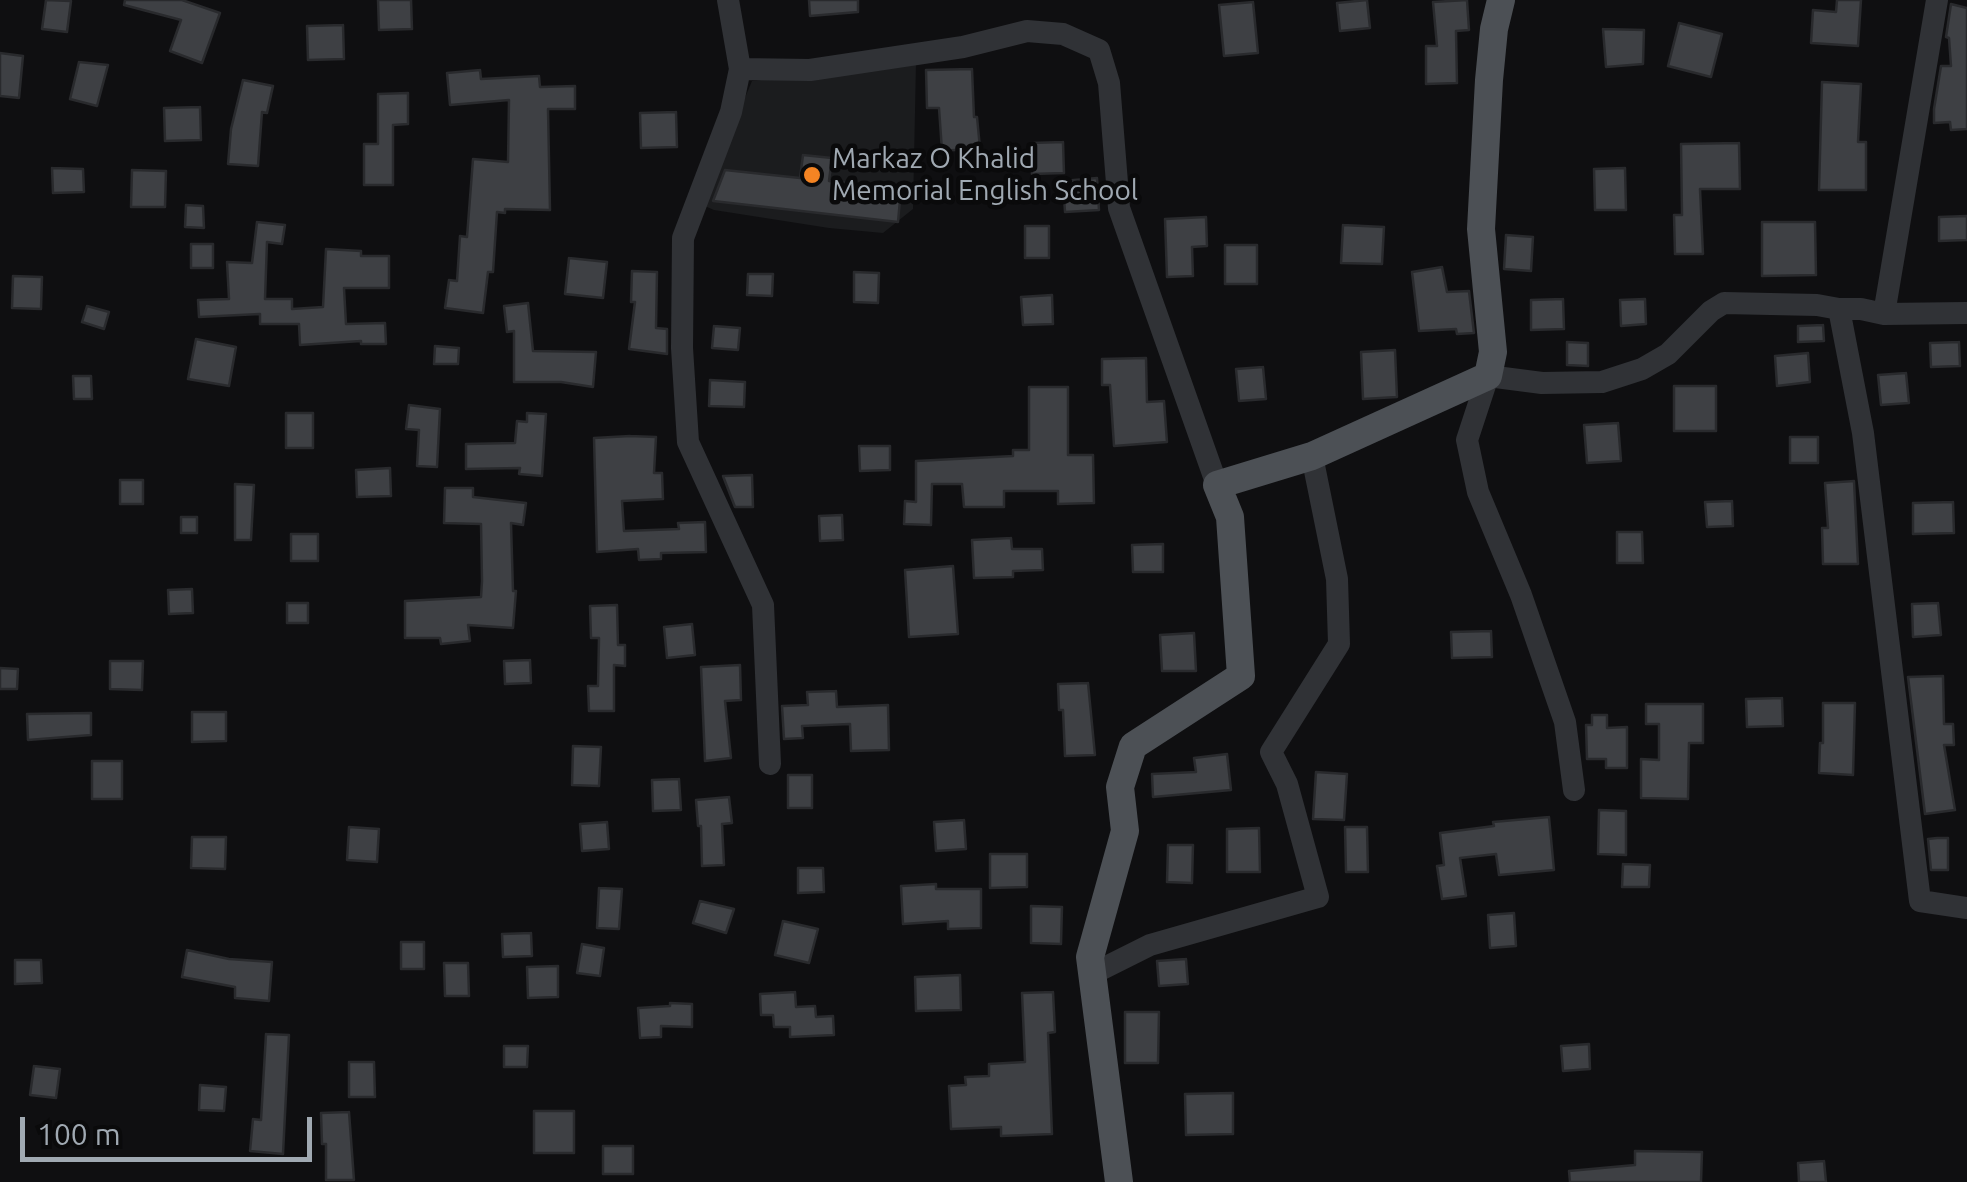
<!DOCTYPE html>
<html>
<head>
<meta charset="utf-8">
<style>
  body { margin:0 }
  #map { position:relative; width:1967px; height:1182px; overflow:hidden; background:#0f0f11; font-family:Ubuntu,sans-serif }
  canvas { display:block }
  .scale { position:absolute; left:20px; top:1117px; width:292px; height:45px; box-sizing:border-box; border:5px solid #a0a9b2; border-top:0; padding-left:12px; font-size:30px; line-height:35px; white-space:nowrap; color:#a0a9b2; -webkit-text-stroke:8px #0a0a0b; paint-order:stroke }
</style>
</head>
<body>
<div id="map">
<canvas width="1967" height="1182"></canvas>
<div class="scale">100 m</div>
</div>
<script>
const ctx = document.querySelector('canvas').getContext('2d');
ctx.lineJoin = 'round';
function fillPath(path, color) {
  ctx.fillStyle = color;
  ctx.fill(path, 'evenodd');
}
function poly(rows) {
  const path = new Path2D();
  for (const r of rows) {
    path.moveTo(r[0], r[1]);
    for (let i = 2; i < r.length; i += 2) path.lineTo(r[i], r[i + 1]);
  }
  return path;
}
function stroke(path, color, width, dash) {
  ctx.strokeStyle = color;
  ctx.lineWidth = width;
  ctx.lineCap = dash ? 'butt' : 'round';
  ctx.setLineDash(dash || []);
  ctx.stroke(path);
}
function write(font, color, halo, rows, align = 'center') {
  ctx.font = font + ' Ubuntu,sans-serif';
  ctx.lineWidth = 9;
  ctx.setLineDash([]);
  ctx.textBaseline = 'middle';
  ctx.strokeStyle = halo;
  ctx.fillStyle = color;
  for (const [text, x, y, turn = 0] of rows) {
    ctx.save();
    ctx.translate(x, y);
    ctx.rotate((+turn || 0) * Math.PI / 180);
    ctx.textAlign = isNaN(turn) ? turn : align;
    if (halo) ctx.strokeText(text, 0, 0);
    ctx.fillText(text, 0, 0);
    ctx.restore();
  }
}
fillPath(poly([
  [916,63,913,209,883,233,829,228,714,210,700,204,752,81]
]), '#1b1c1e');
const building = poly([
  [46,0,71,1,67,32,42,29,46,0],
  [125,0,182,0,220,13,202,63,170,51,181,20,124,5,125,0],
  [378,0,411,0,412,29,379,30,378,0],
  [809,0,858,0,858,12,810,16,809,0],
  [1367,0,1370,28,1340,31,1337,3,1367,0],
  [1467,0,1469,30,1456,31,1457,83,1426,84,1426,46,1437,46,1433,2,1467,0],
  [1837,0,1861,0,1858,46,1811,43,1813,10,1836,12,1837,0],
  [1253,2,1258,53,1224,56,1219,5,1253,2],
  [1951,4,1967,8,1967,129,1951,130,1950,122,1934,123,1934,109,1941,66,1951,66,1949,38,1946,37,1951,4],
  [1679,23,1722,34,1711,77,1668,66,1679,23],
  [343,25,344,59,308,60,307,26,343,25],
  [1603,29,1644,30,1643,64,1606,67,1603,29],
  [0,53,23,56,19,98,0,96,0,53],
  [79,62,108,65,97,106,70,99,79,62],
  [972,69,974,117,977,117,980,148,942,151,939,108,927,108,926,70,972,69],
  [480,70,481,79,539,76,540,87,575,86,575,109,548,109,550,210,505,209,505,213,497,212,493,272,488,272,483,313,445,308,449,280,457,281,460,236,467,237,473,159,508,162,509,100,450,105,447,73,480,70],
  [243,80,273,86,267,113,262,112,258,166,228,164,231,129,243,80],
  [1822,82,1861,84,1858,142,1866,142,1866,190,1819,190,1822,82],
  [408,93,408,124,393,125,393,185,364,185,364,144,378,144,378,94,408,93],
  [200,107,201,140,165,141,164,108,200,107],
  [676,112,677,147,641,148,640,113,676,112],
  [1063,142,1064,173,1032,174,1031,143,1063,142],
  [1739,143,1740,189,1700,189,1703,254,1675,254,1674,215,1682,215,1681,144,1739,143],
  [803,155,832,158,829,181,901,189,898,222,713,201,725,170,800,178,803,155],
  [52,168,83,169,84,192,53,193,52,168],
  [1625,168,1626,210,1595,210,1594,169,1625,168],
  [132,170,166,171,165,207,131,207,132,170],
  [1097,178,1099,210,1065,212,1063,181,1097,178],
  [186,205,203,206,204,228,185,227,186,205],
  [1967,216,1967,240,1939,241,1939,217,1967,216],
  [1206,217,1207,246,1192,247,1193,276,1167,277,1165,219,1206,217],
  [257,222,285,225,282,244,267,242,265,299,292,299,292,309,323,307,326,249,361,251,361,256,389,256,389,288,344,288,346,324,385,323,386,344,361,344,361,341,300,345,299,324,260,324,260,314,199,317,198,300,229,299,227,262,252,263,257,222],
  [1762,222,1815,222,1816,275,1762,276,1762,222],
  [1343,225,1384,227,1382,264,1341,263,1343,225],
  [1025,226,1049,226,1049,258,1025,258,1025,226],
  [1506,235,1533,237,1531,271,1504,269,1506,235],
  [191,244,213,244,213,268,191,268,191,244],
  [1225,245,1257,245,1257,284,1225,284,1225,245],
  [569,258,607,262,603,298,565,294,569,258],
  [1442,267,1447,292,1469,291,1474,333,1457,334,1456,329,1419,331,1412,272,1442,267],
  [632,271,657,272,656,328,667,329,667,354,629,349,635,302,631,302,632,271],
  [854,272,879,273,878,303,854,302,854,272],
  [748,274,773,274,772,296,747,295,748,274],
  [13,276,42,277,41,309,12,308,13,276],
  [1052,295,1053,324,1023,325,1021,297,1052,295],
  [1563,299,1564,329,1531,330,1531,300,1563,299],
  [1645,299,1646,324,1621,326,1620,300,1645,299],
  [528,303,533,351,596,352,593,387,561,382,514,382,514,331,507,332,504,306,528,303],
  [87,306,109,312,104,329,82,322,87,306],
  [1823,325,1824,341,1798,342,1798,326,1823,325],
  [714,326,740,328,738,350,712,348,714,326],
  [196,339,236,347,229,386,188,379,196,339],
  [1567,342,1588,343,1588,366,1567,365,1567,342],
  [1959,342,1960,366,1931,367,1930,343,1959,342],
  [435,346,459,348,458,364,434,364,435,346],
  [1395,350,1397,397,1363,399,1361,352,1395,350],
  [1808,353,1810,382,1777,386,1775,356,1808,353],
  [1146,358,1147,402,1164,401,1167,442,1114,446,1110,385,1102,385,1102,359,1146,358],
  [1263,367,1266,399,1239,401,1236,369,1263,367],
  [1906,373,1909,403,1881,405,1878,375,1906,373],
  [73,376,91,376,92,399,74,399,73,376],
  [710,380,745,382,744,407,709,406,710,380],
  [1674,386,1716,386,1716,431,1674,431,1674,386],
  [1029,387,1068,387,1068,455,1093,455,1094,503,1058,504,1058,491,1004,491,1004,507,964,507,962,484,932,484,931,525,904,524,905,501,916,502,916,461,1013,456,1013,450,1029,450,1029,387],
  [409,405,440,409,437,467,417,466,419,430,406,429,409,405],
  [286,413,313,413,313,448,286,448,286,413],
  [527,413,546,414,542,476,519,474,520,468,466,469,466,444,515,443,517,421,527,422,527,413],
  [1618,423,1621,461,1587,463,1584,425,1618,423],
  [630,436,656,437,654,473,662,473,663,499,622,501,624,531,679,529,678,523,705,522,706,552,661,553,661,559,639,560,638,549,597,552,594,438,630,436],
  [1790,437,1818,437,1818,463,1790,463,1790,437],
  [859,446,890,446,890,470,860,471,859,446],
  [390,468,391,496,357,497,356,470,390,468],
  [752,475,753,507,735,507,723,476,752,475],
  [120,480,143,480,143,504,120,504,120,480],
  [1854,481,1858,564,1823,564,1822,528,1828,528,1825,483,1854,481],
  [235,484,254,485,251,540,235,540,235,484],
  [445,488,473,488,473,497,526,503,523,525,511,523,513,591,516,591,513,628,468,625,470,641,441,644,440,638,405,638,405,601,481,597,482,581,481,524,444,523,445,488],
  [1732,501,1733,526,1707,527,1705,502,1732,501],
  [1953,502,1954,533,1913,534,1913,503,1953,502],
  [842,515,843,540,820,541,819,516,842,515],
  [181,517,197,517,197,533,181,533,181,517],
  [1617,532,1642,532,1643,563,1617,563,1617,532],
  [291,534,318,534,318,561,291,561,291,534],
  [1011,538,1012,549,1042,549,1043,570,1013,571,1013,577,974,578,972,540,1011,538],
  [1163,544,1163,572,1133,572,1132,545,1163,544],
  [953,566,958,634,909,637,905,570,953,566],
  [192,589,193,613,169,614,168,590,192,589],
  [287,603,308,603,308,623,287,623,287,603],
  [1938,603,1941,635,1913,637,1912,604,1938,603],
  [617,605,618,645,625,645,625,666,614,665,614,711,589,711,588,686,598,686,599,638,591,638,590,606,617,605],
  [692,624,695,655,667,658,664,627,692,624],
  [1491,631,1492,657,1452,658,1451,632,1491,631],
  [1194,633,1196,671,1162,671,1160,635,1194,633],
  [530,660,531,683,505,684,504,661,530,660],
  [110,661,143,661,142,690,110,689,110,661],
  [740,665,741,700,725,701,731,758,705,761,701,667,740,665],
  [0,668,18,669,17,689,0,689,0,668],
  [1943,676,1944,724,1953,724,1954,745,1944,745,1955,810,1925,814,1908,677,1943,676],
  [1088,683,1095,755,1065,756,1063,710,1059,710,1058,684,1088,683],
  [836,691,837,707,888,705,889,750,851,751,850,724,802,726,803,738,784,739,782,706,808,705,807,692,836,691],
  [1782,698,1783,726,1747,727,1746,699,1782,698],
  [1823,703,1855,703,1853,775,1819,773,1820,743,1823,743,1823,703],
  [1646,704,1703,704,1703,743,1689,743,1688,799,1641,798,1641,759,1659,760,1659,724,1646,724,1646,704],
  [192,712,226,712,226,741,192,742,192,712],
  [91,713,91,735,28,740,27,714,91,713],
  [1592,715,1607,715,1607,728,1627,727,1627,768,1606,768,1606,759,1587,759,1586,725,1592,725,1592,715],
  [573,746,601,747,599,786,572,785,573,746],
  [1227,754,1231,790,1153,797,1152,774,1196,772,1194,758,1227,754],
  [92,761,122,761,122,799,92,799,92,761],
  [1316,772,1347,774,1344,820,1313,819,1316,772],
  [788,775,812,775,812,808,788,808,788,775],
  [679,779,681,810,653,811,652,780,679,779],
  [729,797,732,823,722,824,724,865,702,866,701,826,698,826,696,800,729,797],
  [1599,810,1626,811,1626,855,1598,854,1599,810],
  [1549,817,1554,870,1499,875,1496,854,1460,858,1466,896,1442,899,1437,866,1444,865,1440,833,1494,826,1493,822,1549,817],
  [964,820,966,849,936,851,934,822,964,820],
  [607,822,609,849,582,851,580,824,607,822],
  [349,827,379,829,377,862,347,860,349,827],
  [1345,827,1367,827,1368,872,1346,872,1345,827],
  [1259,828,1260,872,1227,872,1227,829,1259,828],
  [192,837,226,837,225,869,191,868,192,837],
  [1937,838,1948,838,1948,870,1931,870,1928,839,1937,838],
  [1168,845,1193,845,1192,883,1167,882,1168,845],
  [990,854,1027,854,1027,887,990,888,990,854],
  [1623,864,1650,865,1649,887,1622,887,1623,864],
  [798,868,823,868,824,892,798,893,798,868],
  [936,884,936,889,981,889,981,928,948,929,948,921,903,924,901,886,936,884],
  [599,888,622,889,619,929,597,928,599,888],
  [700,901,734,909,726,933,693,923,700,901],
  [1031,906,1062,907,1061,944,1031,943,1031,906],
  [1514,913,1516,946,1490,948,1488,915,1514,913],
  [783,921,818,929,809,963,775,955,783,921],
  [531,933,532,956,503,957,502,934,531,933],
  [401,942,424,942,424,969,401,969,401,942],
  [582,944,604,948,600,976,577,973,582,944],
  [187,950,229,959,272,962,269,1001,235,998,235,987,182,977,187,950],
  [1186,959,1188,984,1159,986,1157,961,1186,959],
  [15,960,41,960,42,983,15,984,15,960],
  [444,963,468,963,469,996,445,996,444,963],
  [558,966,558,997,528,998,527,967,558,966],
  [960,975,961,1010,916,1011,915,977,960,975],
  [795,992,796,1007,815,1006,816,1017,833,1016,834,1035,790,1037,790,1027,774,1027,773,1015,761,1015,760,994,795,992],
  [1053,992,1055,1032,1048,1033,1052,1134,1001,1136,1001,1127,951,1129,949,1086,966,1085,965,1077,989,1076,989,1064,1025,1062,1022,993,1053,992],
  [670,1003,692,1004,692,1027,661,1026,661,1037,640,1038,638,1008,670,1006,670,1003],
  [1125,1012,1159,1012,1158,1063,1125,1063,1125,1012],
  [266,1034,289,1035,283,1154,250,1151,253,1119,261,1120,266,1034],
  [1589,1044,1590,1069,1563,1071,1561,1046,1589,1044],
  [504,1046,528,1046,527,1067,504,1067,504,1046],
  [349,1062,374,1062,375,1097,349,1097,349,1062],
  [34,1066,60,1069,56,1098,30,1095,34,1066],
  [200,1085,226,1087,224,1111,199,1110,200,1085],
  [1233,1093,1233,1134,1186,1135,1185,1094,1233,1093],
  [534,1111,574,1111,574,1153,534,1153,534,1111],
  [349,1112,354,1180,326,1180,326,1144,322,1144,321,1113,349,1112],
  [603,1146,633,1146,633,1174,603,1174,603,1146],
  [1635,1151,1702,1152,1701,1182,1570,1182,1569,1171,1635,1165,1635,1151],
  [1824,1161,1826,1182,1799,1182,1798,1163,1824,1161]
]);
fillPath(building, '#3e4044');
stroke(building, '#292a2d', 2.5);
stroke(poly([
  [728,0,740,69,731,112,683,238,682,348,688,442,763,605,770,764],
  [740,69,810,70,963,47,1027,31,1063,34,1099,50,1109,83,1119,208,1217,485],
  [1839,309,1861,309,1884,314,1967,313],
  [1884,314,1937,0],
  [1574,790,1565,722,1521,595,1478,492,1467,440,1488,376,1542,383,1602,382,1642,369,1668,354,1711,311,1724,303,1817,305,1839,309,1863,433,1920,901,1967,908],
  [1094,973,1150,945,1318,897,1287,784,1271,752,1339,644,1337,579,1312,456]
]), '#303236', 22);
stroke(poly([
  [1119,1182,1090,957,1125,831,1120,787,1133,746,1241,676,1230,517,1217,485,1312,456,1488,376,1493,352,1481,229,1489,80,1494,29,1501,0]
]), '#4c5055', 28);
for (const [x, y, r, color] of [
  [812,175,10,"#f48423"]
]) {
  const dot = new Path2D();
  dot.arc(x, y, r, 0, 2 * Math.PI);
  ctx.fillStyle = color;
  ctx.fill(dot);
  stroke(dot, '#0a0a0b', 4);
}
write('28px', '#a0a9b2', '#0a0a0b', [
  ["Markaz O Khalid",832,159],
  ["Memorial English School",832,191]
], 'left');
</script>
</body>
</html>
